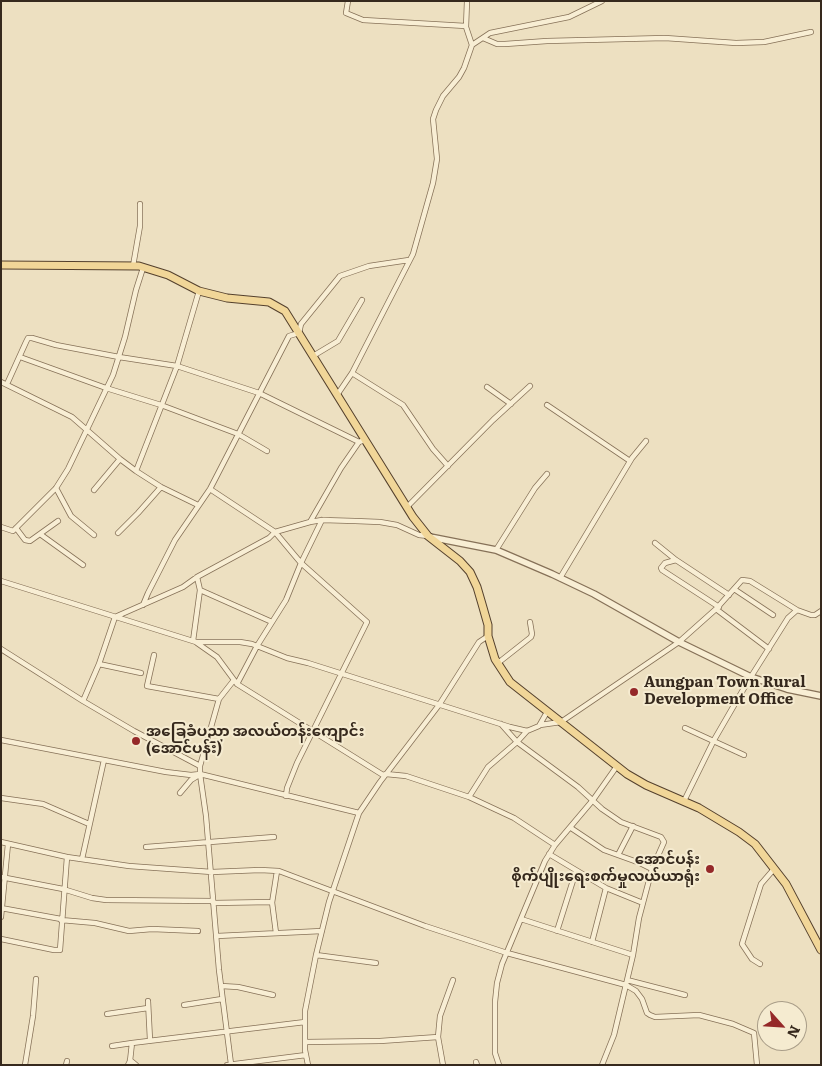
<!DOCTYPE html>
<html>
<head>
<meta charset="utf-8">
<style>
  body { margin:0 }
  #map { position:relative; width:822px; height:1066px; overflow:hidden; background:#ede0c1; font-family:Literata,serif }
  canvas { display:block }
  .frame { position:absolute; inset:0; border:2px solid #36291d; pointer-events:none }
  .north { position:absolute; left:757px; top:1001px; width:50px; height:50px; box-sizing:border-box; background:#f5ebd0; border:1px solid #a99d88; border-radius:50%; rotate:116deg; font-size:14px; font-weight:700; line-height:20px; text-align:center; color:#36291d }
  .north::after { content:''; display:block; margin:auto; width:18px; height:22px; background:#952929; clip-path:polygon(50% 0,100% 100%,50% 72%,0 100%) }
</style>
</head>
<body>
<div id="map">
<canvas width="822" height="1066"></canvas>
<div class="frame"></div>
<div class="north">N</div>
</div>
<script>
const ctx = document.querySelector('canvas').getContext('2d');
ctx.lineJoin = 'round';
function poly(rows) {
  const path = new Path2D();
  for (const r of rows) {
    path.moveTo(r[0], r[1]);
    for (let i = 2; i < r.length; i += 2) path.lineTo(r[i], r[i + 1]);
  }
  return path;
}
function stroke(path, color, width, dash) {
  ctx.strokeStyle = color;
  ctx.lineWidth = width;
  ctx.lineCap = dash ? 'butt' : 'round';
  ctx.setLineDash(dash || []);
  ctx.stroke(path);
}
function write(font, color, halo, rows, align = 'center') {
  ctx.font = font + ' Literata,"Noto Sans Myanmar",serif';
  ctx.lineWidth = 4;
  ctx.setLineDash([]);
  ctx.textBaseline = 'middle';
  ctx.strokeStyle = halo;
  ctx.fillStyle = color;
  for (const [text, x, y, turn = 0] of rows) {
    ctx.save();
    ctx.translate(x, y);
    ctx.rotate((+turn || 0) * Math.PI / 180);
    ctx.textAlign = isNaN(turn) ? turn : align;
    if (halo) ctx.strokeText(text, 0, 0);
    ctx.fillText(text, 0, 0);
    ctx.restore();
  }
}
const minor = poly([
  [348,1,346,13,363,20,466,26],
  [483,38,497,44,505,44,547,41,665,38,736,43,764,42,811,32],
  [472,45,490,33,569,17,602,1],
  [133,266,140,226,140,204],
  [313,356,338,341,362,300],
  [20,357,106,388,161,405,238,434,267,451],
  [352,373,403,405,433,449,448,466],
  [1,382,72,417,120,459,136,471,161,487,198,505],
  [7,384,26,342,28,338,32,338,56,345,119,357,177,366,259,393,359,442,365,440],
  [487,387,511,404],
  [337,395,352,373,413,254,433,183,437,159,433,119,436,110,443,96,459,77,464,68,472,45,466,27,467,1],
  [547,405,630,461],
  [136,471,177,366,199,291],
  [56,488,71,516,94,535],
  [210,489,275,532,301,563,367,622,297,763,287,788,286,796],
  [94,490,120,459],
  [407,507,493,420,530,386],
  [310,522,341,468,359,442],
  [1,527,13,531,56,488,68,469,113,375,125,337,136,290,143,268],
  [16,528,25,540,30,541,58,521],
  [118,533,138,513,161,487],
  [40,534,83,565],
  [655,543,676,560,729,595],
  [496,550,535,488,547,474],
  [676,560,665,563,661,568,662,570,719,607],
  [560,578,632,458,646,441],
  [1,581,196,642,240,642,252,644,287,658,308,663,510,727,527,731,539,726,547,712],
  [734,589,773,615],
  [200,590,272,622],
  [143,605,148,593,175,540,210,489,289,336,299,333,301,324,340,276,369,266,409,260],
  [716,609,769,649],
  [193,641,200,590,197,577],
  [197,643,217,657,237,684,383,775,386,774,406,776,469,797,514,818,555,845],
  [1,649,83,701,134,731,200,766],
  [154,655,147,686,219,699],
  [498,663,531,637,532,634,530,622],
  [99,664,141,673],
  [237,684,257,646,286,600,301,563,322,520],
  [83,701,99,664,115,617,183,587,197,577,269,538,275,532,310,522,322,520,355,521,380,522,397,525,419,535,428,536],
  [501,724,517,742,578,787,602,809,621,822,661,837,664,842,652,869,639,918,633,955,614,1035,602,1065],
  [540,725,561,722,679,642,716,609,742,580,750,581,797,610],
  [685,728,744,755],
  [1,740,166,772,191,775,200,774,359,813],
  [180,793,191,780,199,775],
  [469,797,488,767,517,742,527,731],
  [1,798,43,804,89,824],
  [684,801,714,740,747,683,788,618,797,610,811,615,815,615,821,611],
  [571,828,604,850,640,863,652,869],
  [1,842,67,857,129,866,212,872,260,870,279,871,425,926,507,953,626,985,636,991,642,999,647,1013,650,1015,655,1017,699,1015,733,1024,754,1033,757,1065],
  [146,847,274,837],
  [549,854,606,888,643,903],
  [618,855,633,826],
  [82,859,104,760],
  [1,877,63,889,92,898,106,900,213,901],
  [213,903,272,902,276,933],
  [272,903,277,871],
  [1,908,61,919],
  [1,917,8,844],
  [521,919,633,955],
  [61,920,95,923,129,931,152,929,198,931],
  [557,931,576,871],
  [217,936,322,931],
  [1,939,54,950,60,950,67,857],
  [592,942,606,888],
  [316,955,376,963],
  [760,964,752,959,742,944,761,884,774,869],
  [627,980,685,995],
  [221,986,238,987,273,995],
  [148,1001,150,1040],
  [184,1005,222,999],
  [107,1014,148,1008],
  [305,1042,380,1041,438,1037],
  [112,1046,132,1043],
  [130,1060,136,1065],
  [476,1062,477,1065],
  [231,1064,219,970,206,816,200,774,200,766,219,699,234,680],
  [25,1065,33,1016,36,979],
  [66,1065,67,1061],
  [128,1065,130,1061,132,1043,305,1022],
  [227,1065,306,1055],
  [308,1065,305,1050,305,1011,316,955,329,902,359,813,380,782,439,705,479,642,488,636],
  [443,1065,438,1037,440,1016,453,980],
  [499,1065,495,1053,495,1002,497,983,502,964,545,861,555,845,593,800,617,766]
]);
const tertiary = poly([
  [430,537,496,550,552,574,594,594,679,642,751,677,787,689,821,696]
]);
const primary = poly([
  [1,265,139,266,168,275,199,291,227,298,269,302,285,311,413,517,428,536,460,561,470,572,477,587,482,604,488,625,488,636,495,659,510,682,627,774,646,785,699,808,739,832,755,844,786,884,821,950]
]);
stroke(minor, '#867158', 6);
stroke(tertiary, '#867158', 8);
stroke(primary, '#54402d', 9);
stroke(minor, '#f8eed4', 4.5);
stroke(tertiary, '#f8eed4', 5.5);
stroke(primary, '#f1d698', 7);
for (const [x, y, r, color] of [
  [634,692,5,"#952929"],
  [136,741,5,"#952929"],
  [710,869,5,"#952929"]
]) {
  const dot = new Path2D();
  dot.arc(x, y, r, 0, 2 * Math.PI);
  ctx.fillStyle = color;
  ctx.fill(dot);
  stroke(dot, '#f5ebd0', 2);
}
write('bold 15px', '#36291d', '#f5ebd0', [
  ["Aungpan Town Rural",644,683],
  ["Development Office",644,700],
  ["အခြေခံပညာ အလယ်တန်းကျောင်း",146,732],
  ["(အောင်ပန်း)",146,749],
  ["အောင်ပန်း",700,860,"right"],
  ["စိုက်ပျိုးရေးစက်မှုလယ်ယာရုံး",700,877,"right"]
], 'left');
</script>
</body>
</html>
